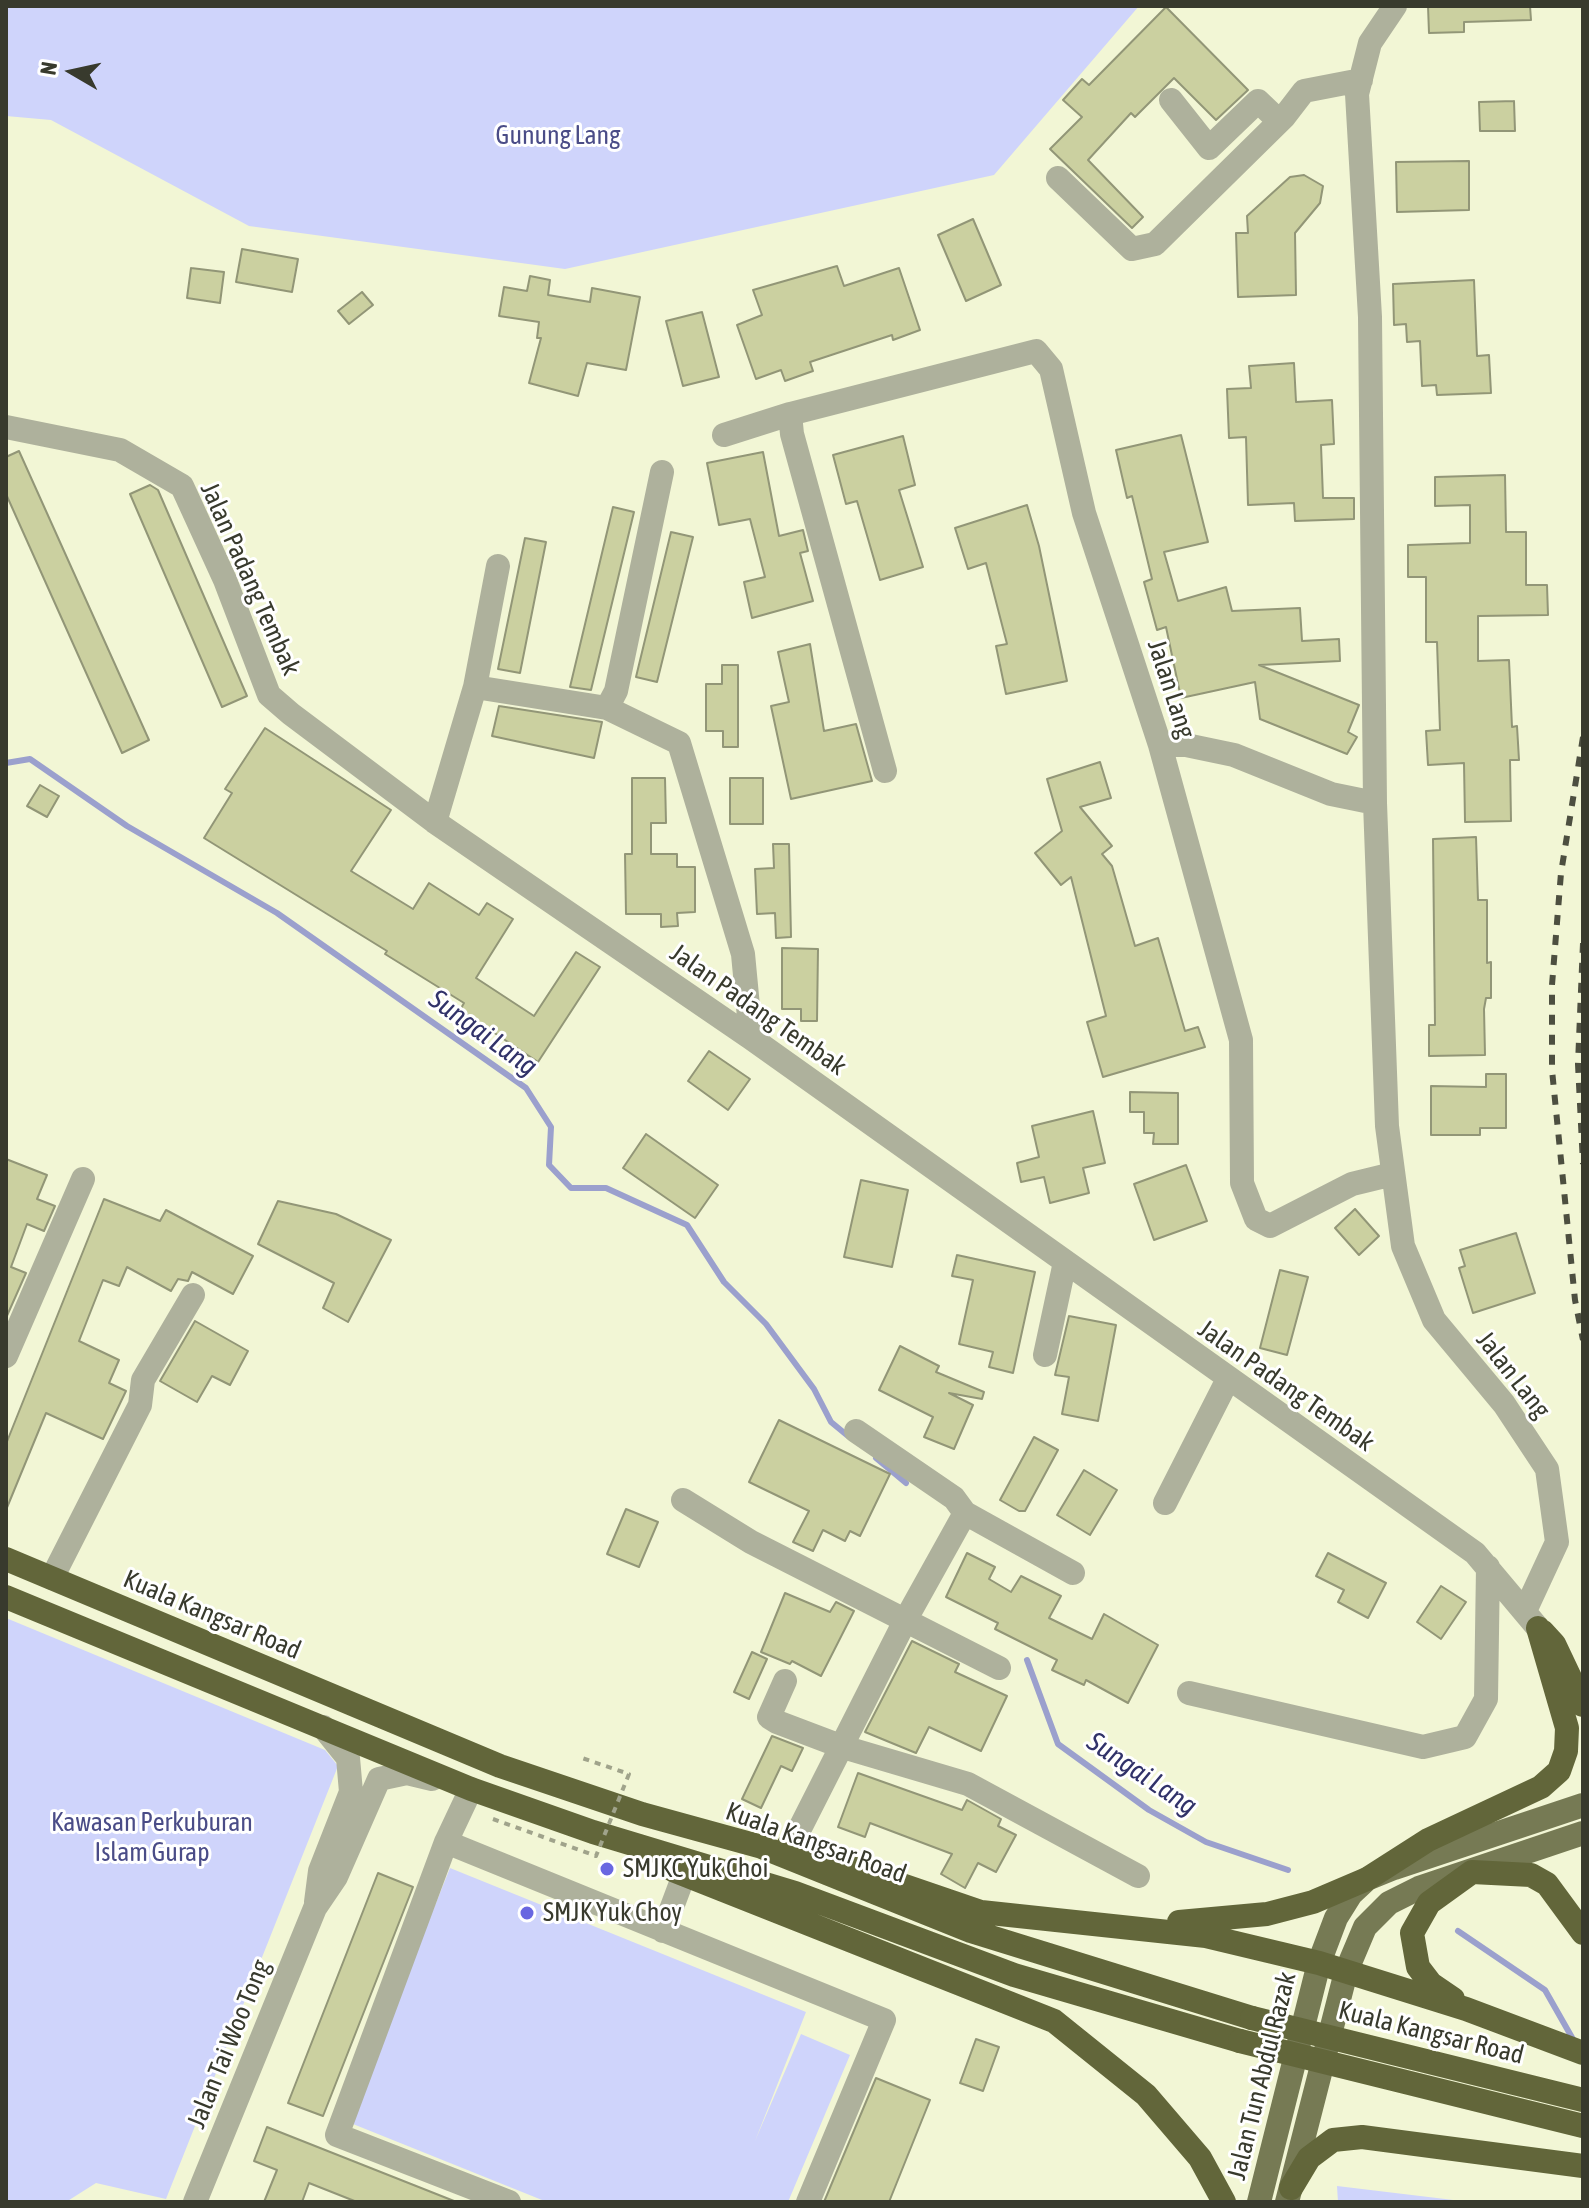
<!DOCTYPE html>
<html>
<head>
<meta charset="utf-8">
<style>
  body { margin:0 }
  #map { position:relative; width:1589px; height:2208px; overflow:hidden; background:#f2f6d5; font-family:"Asap Condensed",sans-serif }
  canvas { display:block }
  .frame { position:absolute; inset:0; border:8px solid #383a2d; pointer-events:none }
  .north { position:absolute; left:32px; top:32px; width:80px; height:80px; -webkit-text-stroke:6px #fff; paint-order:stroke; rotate:279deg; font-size:22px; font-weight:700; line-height:32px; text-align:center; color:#383a2d }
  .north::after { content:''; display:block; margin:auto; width:28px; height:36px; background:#383a2d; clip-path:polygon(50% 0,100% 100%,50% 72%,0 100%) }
</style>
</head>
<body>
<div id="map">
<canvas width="1589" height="2208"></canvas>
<div class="frame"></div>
<div class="north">N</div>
</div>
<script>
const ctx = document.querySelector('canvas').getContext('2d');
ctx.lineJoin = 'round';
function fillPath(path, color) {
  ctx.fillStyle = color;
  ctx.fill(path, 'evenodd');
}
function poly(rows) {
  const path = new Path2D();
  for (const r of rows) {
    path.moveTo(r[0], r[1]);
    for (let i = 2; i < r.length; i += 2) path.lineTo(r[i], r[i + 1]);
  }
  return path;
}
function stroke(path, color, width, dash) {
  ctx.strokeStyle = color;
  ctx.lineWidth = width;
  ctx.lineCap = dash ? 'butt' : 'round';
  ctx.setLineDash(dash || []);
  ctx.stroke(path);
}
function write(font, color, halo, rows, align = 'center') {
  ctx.font = font + ' "Asap Condensed",sans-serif';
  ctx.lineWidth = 6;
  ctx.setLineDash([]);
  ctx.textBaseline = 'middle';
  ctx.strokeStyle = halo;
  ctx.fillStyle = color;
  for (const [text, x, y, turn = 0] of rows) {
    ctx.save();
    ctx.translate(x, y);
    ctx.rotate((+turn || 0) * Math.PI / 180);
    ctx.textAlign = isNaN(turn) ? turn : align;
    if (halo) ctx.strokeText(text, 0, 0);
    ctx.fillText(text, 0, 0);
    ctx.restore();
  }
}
fillPath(poly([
  [6,6,1139,6,994,175,565,269,249,226,51,120,6,116],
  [6,1618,325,1750,338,1766,166,2199,96,2183,66,2202,6,2202],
  [450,1868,806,2012,755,2141,801,2034,850,2055,788,2202,547,2202,348,2122],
  [1337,2186,1470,2202,1338,2202]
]), '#cfd4fb');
stroke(poly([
  [6,763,30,759,127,826,277,913,526,1088,551,1127,549,1165,571,1188,606,1188,687,1225,724,1282,766,1324,814,1389,831,1422,848,1436],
  [876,1458,906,1483],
  [1027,1660,1058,1744,1149,1810,1206,1842,1288,1870],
  [1458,1931,1545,1990,1574,2041]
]), '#9ba0cd', 6);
const building = poly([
  [1428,6,1530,6,1531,20,1464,22,1464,32,1429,33,1428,6],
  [1166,7,1248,90,1216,120,1174,78,1135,117,1131,113,1088,160,1143,217,1132,228,1050,149,1082,117,1063,100,1082,79,1089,85,1166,7],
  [1514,101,1515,131,1480,131,1479,102,1514,101],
  [1469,161,1469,210,1397,212,1396,162,1469,161],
  [1304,175,1323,186,1320,203,1295,233,1296,295,1238,297,1236,233,1248,233,1247,216,1290,177,1304,175],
  [973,219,1001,285,966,301,938,235,973,219],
  [242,249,298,259,292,292,236,282,242,249],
  [837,266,844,286,899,268,920,330,893,340,892,335,810,362,813,371,785,381,781,370,756,379,737,325,762,315,753,290,837,266],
  [191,268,224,272,220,303,187,298,191,268],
  [530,276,550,280,548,295,590,302,592,288,640,297,626,370,587,363,578,396,529,383,541,338,537,338,539,322,499,316,504,287,527,291,530,276],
  [1474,280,1477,356,1489,355,1491,393,1437,395,1436,385,1422,386,1420,341,1407,342,1406,324,1394,325,1393,284,1474,280],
  [362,292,373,305,349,324,338,311,362,292],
  [702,312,719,377,683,386,666,321,702,312],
  [1294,363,1296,402,1332,400,1334,444,1321,445,1323,498,1354,498,1354,519,1295,521,1294,503,1248,505,1246,437,1229,438,1227,389,1251,388,1249,366,1294,363],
  [1181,435,1208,542,1164,552,1178,601,1226,587,1232,611,1300,608,1302,641,1339,639,1340,661,1259,665,1359,705,1348,732,1357,737,1347,754,1260,719,1255,682,1181,698,1166,627,1157,630,1144,582,1152,579,1132,496,1127,498,1116,450,1181,435],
  [903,436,915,485,899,490,923,567,880,580,857,501,846,504,833,455,903,436],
  [19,451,149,740,122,753,6,494,6,457,19,451],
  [763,452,779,536,803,530,808,551,800,553,813,601,752,618,744,582,765,577,750,519,719,525,707,463,763,452],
  [1505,475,1506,532,1526,532,1526,585,1547,585,1548,615,1478,616,1478,661,1509,660,1512,727,1517,726,1519,760,1510,760,1511,821,1465,822,1464,763,1428,765,1426,731,1440,730,1437,642,1426,642,1426,577,1408,577,1408,545,1470,543,1470,505,1435,506,1435,477,1505,475],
  [150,485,158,490,247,696,222,707,130,494,150,485],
  [1027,505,1039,546,1067,681,1006,694,996,646,1007,644,986,563,968,569,955,528,1027,505],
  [613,507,634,512,591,690,570,687,613,507],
  [671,532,693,537,657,682,636,677,671,532],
  [525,538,546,542,520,673,498,669,525,538],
  [810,644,824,731,856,724,872,781,791,799,771,706,789,702,778,652,810,644],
  [722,665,738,665,738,747,723,747,723,731,706,731,706,684,722,684,722,665],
  [499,706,602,722,594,758,492,736,499,706],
  [265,728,391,810,351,871,413,909,429,883,479,915,487,903,513,919,476,978,534,1016,576,952,600,967,538,1062,460,1010,464,1003,385,954,387,951,204,838,232,793,225,789,265,728],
  [1100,762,1111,798,1080,807,1112,846,1102,854,1112,866,1135,946,1158,938,1185,1031,1198,1027,1205,1047,1103,1077,1087,1022,1106,1016,1071,877,1061,885,1035,853,1062,831,1047,779,1100,762],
  [632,778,665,778,666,823,651,823,651,854,677,854,677,867,695,867,695,912,677,913,678,926,661,927,661,914,626,914,625,854,632,854,632,778],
  [730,778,763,778,763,824,730,824,730,778],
  [40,785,59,796,47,817,27,806,40,785],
  [1476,837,1478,900,1487,900,1487,963,1491,962,1491,998,1486,998,1484,1009,1485,1055,1429,1056,1429,1025,1435,1025,1433,839,1476,837],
  [773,844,789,844,791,937,776,938,775,913,757,914,755,869,774,868,773,844],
  [782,948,818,949,817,1021,801,1021,801,1009,782,1009,782,948],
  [709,1051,750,1079,728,1110,688,1081,709,1051],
  [1486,1074,1506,1074,1506,1128,1480,1128,1480,1135,1431,1135,1431,1086,1486,1087,1486,1074],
  [1130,1092,1178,1093,1178,1144,1153,1144,1154,1133,1144,1133,1144,1112,1130,1112,1130,1092],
  [1093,1111,1105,1163,1083,1168,1089,1193,1050,1203,1044,1177,1021,1182,1017,1163,1039,1157,1032,1126,1093,1111],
  [646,1134,718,1185,695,1218,623,1168,646,1134],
  [6,1159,47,1175,37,1199,55,1206,44,1231,27,1224,11,1267,26,1273,6,1318,6,1159],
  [1186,1165,1207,1221,1154,1240,1134,1184,1186,1165],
  [861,1180,908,1190,892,1267,844,1257,861,1180],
  [104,1199,160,1221,166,1210,253,1256,233,1294,192,1272,188,1281,178,1279,171,1291,127,1267,119,1286,103,1280,79,1341,119,1360,109,1383,126,1391,103,1439,46,1413,6,1510,6,1444,104,1199],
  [278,1201,336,1214,391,1240,348,1322,323,1308,334,1283,258,1244,278,1201],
  [1355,1209,1379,1236,1359,1255,1335,1228,1355,1209],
  [1516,1233,1535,1293,1473,1313,1459,1268,1465,1266,1460,1250,1516,1233],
  [957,1255,1035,1272,1013,1373,989,1367,993,1352,959,1344,973,1280,952,1276,957,1255],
  [1280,1270,1308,1277,1287,1355,1260,1348,1280,1270],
  [1069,1316,1116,1325,1098,1421,1062,1414,1069,1377,1055,1375,1069,1316],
  [195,1321,248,1351,230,1385,212,1376,197,1402,160,1381,195,1321],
  [900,1346,939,1366,936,1372,984,1392,982,1399,949,1393,973,1405,954,1449,924,1437,933,1417,879,1390,900,1346],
  [779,1420,890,1474,860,1536,850,1531,845,1541,823,1530,813,1551,793,1542,809,1511,749,1482,779,1420],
  [1034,1437,1058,1450,1025,1511,1019,1511,1000,1500,1034,1437],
  [1084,1470,1117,1490,1090,1535,1057,1515,1084,1470],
  [626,1509,658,1522,639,1567,607,1554,626,1509],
  [967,1553,995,1567,989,1579,1011,1592,1021,1576,1061,1596,1049,1618,1092,1639,1104,1614,1158,1645,1128,1703,1086,1680,1084,1685,1052,1670,1057,1660,995,1629,998,1623,946,1597,967,1553],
  [1328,1553,1386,1583,1368,1618,1338,1602,1344,1590,1316,1576,1328,1553],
  [1441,1586,1466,1602,1441,1639,1417,1622,1441,1586],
  [785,1593,830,1612,836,1602,854,1611,821,1676,792,1661,790,1664,761,1652,785,1593],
  [912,1641,959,1664,955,1672,1007,1696,981,1751,929,1727,916,1753,865,1732,912,1641],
  [752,1652,767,1659,749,1699,734,1692,752,1652],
  [772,1736,803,1748,792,1771,781,1766,761,1808,742,1799,772,1736],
  [858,1773,962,1810,967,1800,1001,1819,998,1826,1016,1835,996,1872,978,1863,965,1888,941,1874,952,1854,870,1823,865,1837,838,1827,858,1773],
  [378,1873,413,1887,323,2116,288,2103,378,1873],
  [976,2039,999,2047,983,2091,960,2083,976,2039],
  [876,2078,930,2100,889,2202,824,2202,876,2078],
  [267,2127,454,2201,454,2202,357,2202,309,2183,302,2202,264,2202,277,2170,254,2161,267,2127]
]);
fillPath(building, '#cbd0a0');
stroke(building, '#929677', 2);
stroke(poly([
  [1395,6,1370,43,1357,94,1370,317,1375,803,1387,1126,1403,1246,1434,1320,1504,1404,1547,1469,1557,1542,1525,1611],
  [1171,100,1209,148,1258,101,1279,121],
  [1058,178,1132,249,1155,244,1284,117,1304,91,1361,80],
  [790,414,792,434,885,771],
  [6,427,120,450,182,486,225,580,269,695,291,714,435,822,751,1038,1475,1553,1538,1628],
  [724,435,790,414,1036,351,1051,369,1084,513,1160,745,1241,1040,1242,1183,1256,1219,1270,1226,1352,1184,1393,1174],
  [475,687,607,708,679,743,743,954,751,1038],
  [607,708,616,691,662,472],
  [1160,745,1186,745,1234,755,1331,794,1375,803],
  [435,822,475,687,498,566],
  [1045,1355,1065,1262],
  [6,1356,83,1179],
  [683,1500,751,1542,999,1668],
  [1165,1503,1228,1379],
  [965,1513,1073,1573],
  [52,1578,140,1405,143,1380,193,1295],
  [785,1681,769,1717,777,1722,843,1747,968,1784,1138,1876],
  [1189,1693,1423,1747,1465,1737,1486,1699,1488,1567],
  [446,1842,471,1789],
  [791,1846,906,1619,965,1513,954,1498,856,1431],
  [316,1902,320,1871,351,1792,348,1758,323,1727],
  [663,1931,684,1875],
  [195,2202,315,1908,336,1877,379,1779,407,1773,432,1779],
  [509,2202,337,2135,446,1842,884,2020,808,2202]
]), '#aeb19c', 24);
stroke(poly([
  [1259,2202,1319,1963,1336,1918,1351,1894,1367,1879,1394,1868,1583,1805],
  [1287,2202,1346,1972,1365,1927,1389,1903,1419,1888,1583,1833]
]), '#767a54', 24);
stroke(poly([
  [6,1559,500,1766,642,1814,762,1847,971,1931,1252,2018],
  [6,1597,471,1789,593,1832,795,1893,1014,1975,1240,2041],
  [1543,1632,1554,1644,1583,1705],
  [788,1846,981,1912,1206,1936,1319,1963,1466,2009,1583,2053],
  [673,1870,1054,2021,1146,2095,1200,2158,1224,2202],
  [1179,1922,1267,1914,1313,1902,1367,1879,1428,1840,1541,1787,1559,1771,1566,1751,1567,1728,1538,1628],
  [1453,1999,1431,1984,1418,1967,1412,1933,1429,1903,1472,1872,1531,1875,1547,1884,1583,1933],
  [1291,2188,1309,2158,1333,2140,1362,2137,1583,2166]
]), '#62663a', 24);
stroke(poly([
  [1583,737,1561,873,1552,985,1552,1070,1575,1300,1583,1340],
  [1583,943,1578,1064,1583,1164]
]), '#4d4f40', 6, [10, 10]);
stroke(poly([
  [493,1819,596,1856,629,1774,579,1757]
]), '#a0a38b', 4, [6, 6]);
stroke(poly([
  [1252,2018,1583,2100],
  [1240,2041,1583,2126]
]), '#62663a', 24);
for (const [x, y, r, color] of [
  [607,1869,8,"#6967e1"],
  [527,1913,8,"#6967e1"]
]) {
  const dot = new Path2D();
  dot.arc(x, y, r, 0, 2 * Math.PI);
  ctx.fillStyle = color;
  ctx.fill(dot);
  stroke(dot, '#fff', 3);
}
write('26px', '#4a4c87', '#fff', [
  ["Gunung Lang",558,136],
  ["Kawasan Perkuburan",152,1823],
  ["Islam Gurap",152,1853]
]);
write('26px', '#383a2d', '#fff', [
  ["Jalan Padang Tembak",250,579,66],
  ["Jalan Lang",1171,689,72],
  ["Jalan Padang Tembak",758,1010,35],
  ["Jalan Lang",1513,1375,52],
  ["Jalan Padang Tembak",1286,1386,35],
  ["Kuala Kangsar Road",212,1615,23],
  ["Kuala Kangsar Road",816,1843,20],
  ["Kuala Kangsar Road",1431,2033,14],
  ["Jalan Tai Woo Tong",229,2044,-68],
  ["Jalan Tun Abdul Razak",1262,2076,-76]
]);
write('26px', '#383a2d', '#fff', [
  ["SMJKC Yuk Choi",623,1869],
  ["SMJK Yuk Choy",543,1913]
], 'left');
write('italic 28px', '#313269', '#fff', [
  ["Sungai Lang",483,1033,36],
  ["Sungai Lang",1142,1774,34]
]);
</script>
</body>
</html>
